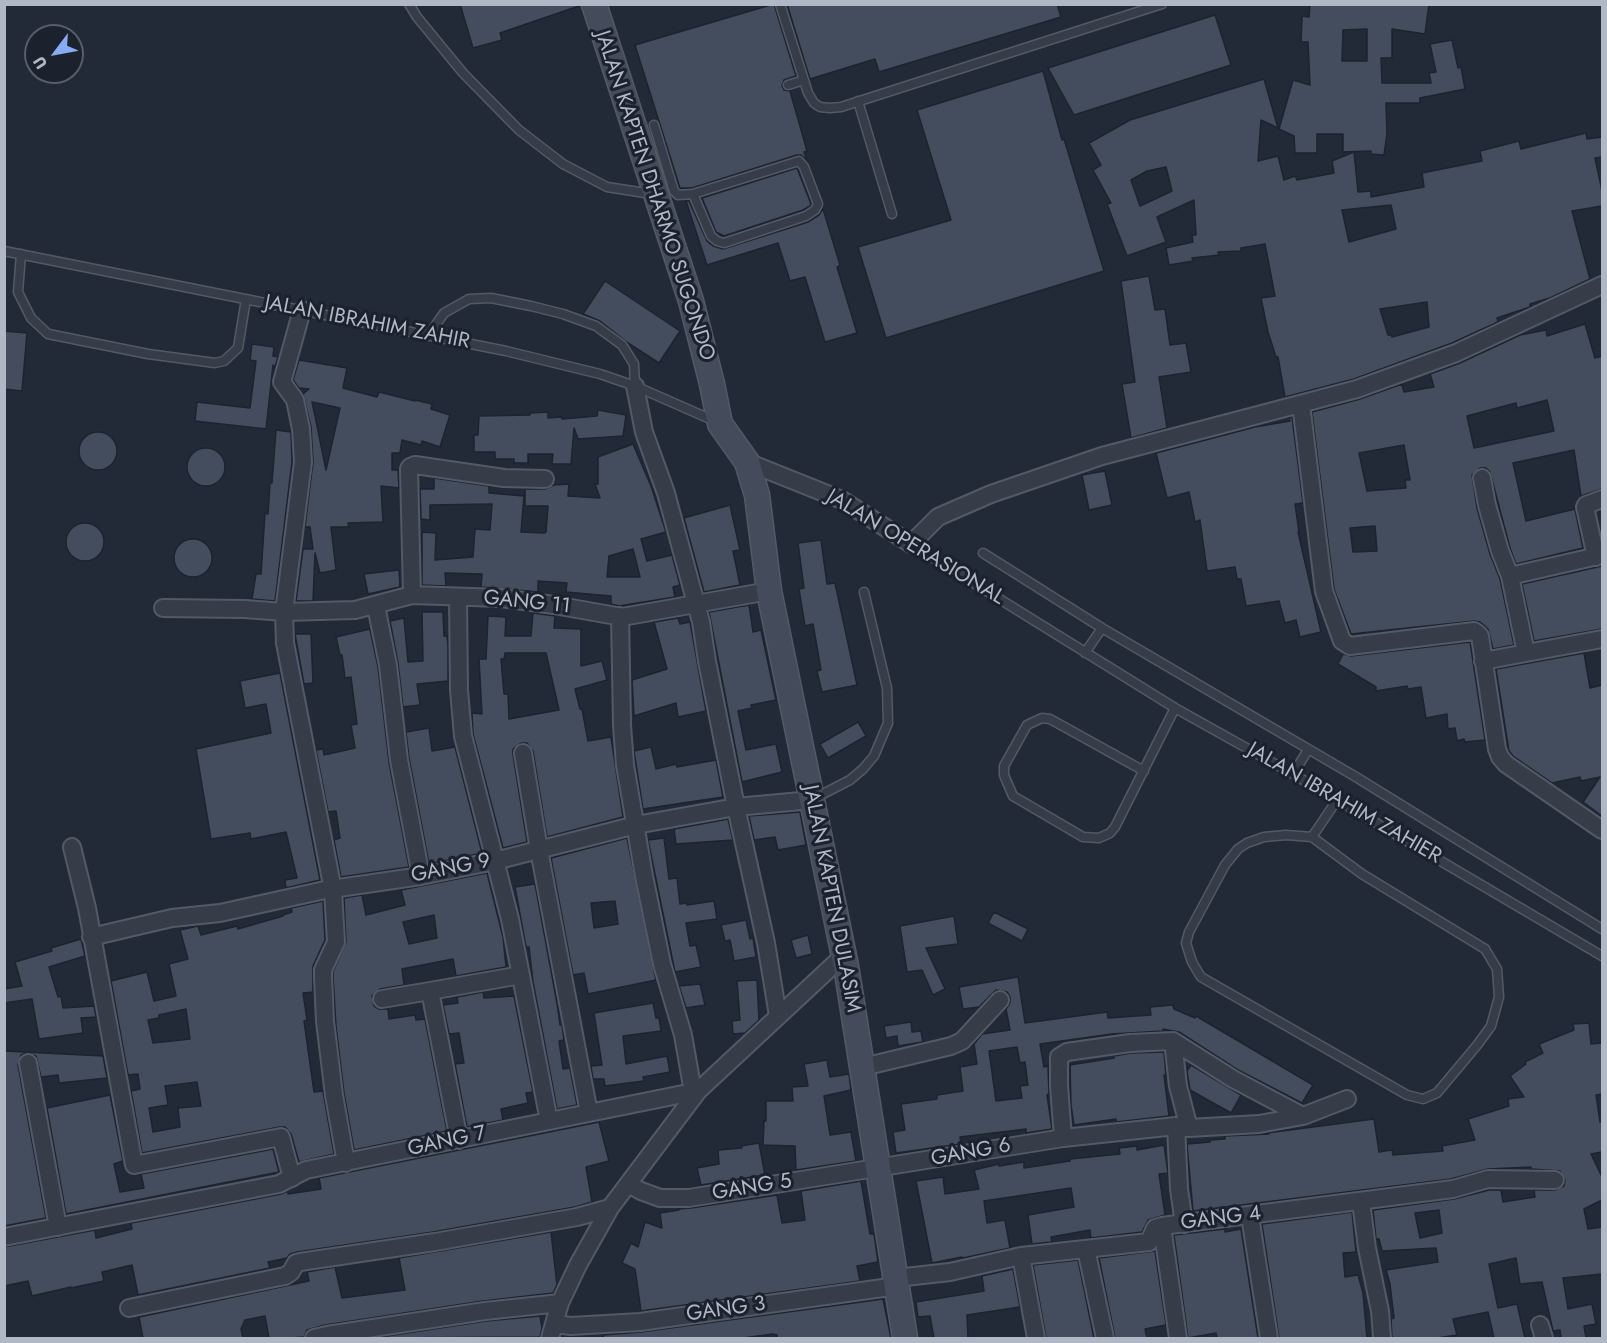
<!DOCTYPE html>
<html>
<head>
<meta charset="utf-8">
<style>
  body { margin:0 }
  #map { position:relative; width:1607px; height:1343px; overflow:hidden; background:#222a38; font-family:Jost,sans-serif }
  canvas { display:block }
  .frame { position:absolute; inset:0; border:6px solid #b0b7c5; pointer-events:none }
  .north { position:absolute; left:24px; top:24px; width:60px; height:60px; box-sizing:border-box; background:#1b212d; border:2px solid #575d6a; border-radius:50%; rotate:238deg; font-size:16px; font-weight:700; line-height:24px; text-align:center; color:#b0b7c5 }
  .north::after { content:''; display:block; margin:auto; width:21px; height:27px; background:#88abf2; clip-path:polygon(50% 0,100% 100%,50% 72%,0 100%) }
</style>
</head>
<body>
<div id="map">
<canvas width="1607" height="1343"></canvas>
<div class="frame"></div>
<div class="north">U</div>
</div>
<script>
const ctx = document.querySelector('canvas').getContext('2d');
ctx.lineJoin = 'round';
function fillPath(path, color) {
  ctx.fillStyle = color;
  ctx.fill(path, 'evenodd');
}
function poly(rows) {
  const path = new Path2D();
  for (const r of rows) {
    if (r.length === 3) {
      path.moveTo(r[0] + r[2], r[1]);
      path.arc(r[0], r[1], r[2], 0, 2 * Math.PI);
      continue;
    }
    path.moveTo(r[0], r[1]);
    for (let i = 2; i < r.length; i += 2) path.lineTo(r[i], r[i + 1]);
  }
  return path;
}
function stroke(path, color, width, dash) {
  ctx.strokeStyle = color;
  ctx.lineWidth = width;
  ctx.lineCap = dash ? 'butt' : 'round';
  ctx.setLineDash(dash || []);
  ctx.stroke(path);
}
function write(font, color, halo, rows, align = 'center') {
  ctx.font = font + ' Jost,sans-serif';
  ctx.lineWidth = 6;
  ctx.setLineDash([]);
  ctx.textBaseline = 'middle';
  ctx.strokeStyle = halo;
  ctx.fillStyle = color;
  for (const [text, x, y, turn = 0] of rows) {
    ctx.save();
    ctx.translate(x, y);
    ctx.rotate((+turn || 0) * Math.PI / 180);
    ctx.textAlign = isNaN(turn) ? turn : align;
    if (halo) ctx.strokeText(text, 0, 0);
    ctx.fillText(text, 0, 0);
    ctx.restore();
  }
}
const building = poly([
  [460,4,579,4,579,6,500,33,502,40,473,48,460,4],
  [774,4,796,76,784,80,782,86,784,90,790,91,807,151,804,152,807,160,801,155,797,155,692,188,680,188,635,45,774,4],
  [787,4,1057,4,1061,17,879,72,875,59,810,79,787,4],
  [1310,4,1429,4,1425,34,1392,29,1392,58,1381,58,1382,83,1431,83,1429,73,1436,72,1430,44,1452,40,1458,68,1461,67,1465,89,1420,98,1420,103,1386,103,1387,133,1384,155,1371,154,1371,151,1343,152,1343,134,1317,134,1317,153,1295,153,1294,136,1279,129,1293,80,1310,85,1308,42,1301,42,1302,16,1309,17,1310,4],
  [1367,29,1367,61,1342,61,1343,30,1367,29],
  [1215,15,1231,65,1074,115,1048,68,1215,15],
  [1043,71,1062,140,1064,139,1104,271,886,338,858,247,951,220,917,110,1043,71],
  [1264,79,1278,128,1261,120,1258,161,1278,156,1284,180,1295,176,1297,180,1334,173,1332,161,1354,152,1358,192,1371,191,1371,197,1424,187,1422,173,1482,161,1480,151,1519,141,1521,149,1586,133,1587,139,1602,137,1602,157,1595,158,1602,191,1602,206,1572,211,1590,279,1550,298,1530,304,1530,307,1497,318,1498,322,1452,343,1354,379,1285,397,1278,357,1276,357,1268,332,1261,298,1275,296,1265,244,1241,248,1241,251,1218,252,1219,255,1192,258,1193,261,1169,265,1166,248,1193,242,1192,235,1196,235,1194,200,1157,217,1166,242,1127,256,1107,204,1111,203,1093,170,1101,165,1089,143,1130,120,1264,79],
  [1166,167,1172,191,1140,206,1131,180,1147,171,1166,167],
  [1391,205,1396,229,1349,242,1342,210,1391,205],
  [1427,302,1429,327,1392,337,1391,335,1388,335,1380,309,1427,302],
  [797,168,811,204,810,206,803,210,724,236,716,232,702,198,797,168],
  [686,201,689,201,707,241,713,246,723,249,808,222,819,215,823,209,840,265,837,267,857,333,825,342,805,277,790,281,778,243,707,265,686,201],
  [1149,276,1155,310,1165,309,1170,345,1186,343,1191,372,1159,377,1167,428,1131,438,1122,384,1135,382,1121,281,1149,276],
  [605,281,680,331,659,363,628,343,600,321,583,314,605,281],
  [1585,324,1595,358,1602,356,1602,489,1581,496,1574,450,1513,463,1526,521,1575,509,1583,548,1516,564,1510,548,1490,472,1486,468,1480,468,1472,475,1477,508,1490,554,1500,579,1514,645,1493,649,1488,629,1480,622,1474,621,1351,634,1334,589,1312,412,1360,399,1402,384,1404,392,1434,387,1430,374,1460,363,1520,335,1546,330,1547,336,1585,324],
  [1547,400,1554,431,1474,448,1467,416,1516,403,1517,408,1547,400],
  [1404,445,1410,480,1405,480,1406,488,1367,491,1359,453,1404,445],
  [1375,526,1377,551,1353,552,1350,528,1375,526],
  [4,331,27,333,22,391,4,389,4,331],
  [252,344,274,347,273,356,278,357,275,367,273,365,266,429,195,421,197,402,250,408,256,361,250,360,252,344],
  [299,360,347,368,343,388,377,397,379,392,415,401,415,400,432,404,431,409,450,415,440,447,422,441,421,445,402,440,400,453,392,453,392,470,398,470,399,488,381,486,383,522,348,523,349,527,331,527,336,570,320,573,315,553,313,601,296,601,303,549,313,549,310,527,305,527,313,462,311,427,303,394,309,389,299,388,293,380,299,360],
  [312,402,340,408,326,470,315,416,312,402],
  [598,410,626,415,623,436,578,439,574,428,571,464,552,464,553,454,528,454,528,463,514,463,514,459,495,459,495,452,474,452,474,435,478,435,479,416,530,415,530,413,548,412,548,418,562,417,562,419,597,416,598,410],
  [1292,417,1303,503,1295,504,1299,532,1298,532,1321,632,1300,637,1296,620,1285,623,1279,601,1246,606,1241,579,1237,579,1235,567,1207,571,1200,520,1195,522,1189,492,1167,498,1156,453,1255,427,1290,421,1289,418,1292,417],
  [276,430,291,432,292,462,275,601,252,599,256,574,261,574,265,513,268,514,270,483,272,483,276,430],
  [98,451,19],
  [633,444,651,486,666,532,641,539,647,561,672,555,680,585,673,587,675,597,619,606,611,604,611,596,566,592,567,583,538,581,538,592,481,587,482,574,445,573,446,586,422,585,422,532,436,533,435,560,473,557,475,529,490,530,492,504,430,505,430,520,421,519,420,489,434,489,434,478,489,486,489,493,524,496,521,532,544,533,546,532,548,506,525,506,525,489,545,489,554,485,569,484,568,496,600,498,595,484,598,484,598,457,633,444],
  [633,549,640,577,607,577,609,556,633,549],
  [206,467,19],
  [1105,471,1112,505,1089,510,1082,475,1105,471],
  [730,505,740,550,733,551,740,585,704,592,684,518,730,505],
  [85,542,19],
  [193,558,19],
  [821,540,827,584,835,583,857,685,822,692,817,671,821,670,813,624,805,626,799,589,804,588,798,543,821,540],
  [1602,566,1602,629,1534,641,1522,584,1602,566],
  [399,570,400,587,368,594,364,574,399,570],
  [749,605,753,632,761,630,776,700,751,705,752,708,738,711,746,750,776,744,782,772,742,782,709,612,749,605],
  [422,612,443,612,444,636,447,636,448,645,448,681,417,684,420,705,403,707,398,663,390,621,404,618,408,662,423,661,422,612],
  [533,613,555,616,554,628,581,629,581,666,602,661,607,680,575,689,580,709,582,709,588,741,611,737,623,817,547,837,533,751,527,743,521,743,513,749,513,755,527,842,503,848,473,734,472,713,482,714,479,659,486,659,488,616,506,617,505,636,531,636,533,613],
  [505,653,546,653,559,710,509,719,508,694,504,694,501,659,504,659,505,653],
  [678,618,680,624,690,622,706,711,678,717,676,703,634,716,632,680,667,669,654,622,678,618],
  [370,629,378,667,389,762,409,867,341,877,334,840,340,838,336,811,328,812,316,750,323,749,324,755,355,748,351,725,357,724,351,677,345,678,342,655,340,655,336,637,370,629],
  [295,634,311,634,313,683,304,684,295,634],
  [1470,642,1485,740,1465,742,1464,739,1457,741,1455,728,1448,729,1447,714,1426,718,1421,687,1408,689,1407,686,1376,691,1376,687,1338,664,1343,654,1351,656,1470,642],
  [1584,653,1590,688,1602,685,1602,816,1583,802,1600,777,1581,781,1580,777,1552,783,1513,756,1509,751,1496,669,1584,653],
  [280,673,320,880,286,888,285,880,297,878,286,832,251,839,250,833,211,839,196,749,271,733,266,704,245,708,240,681,280,673],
  [858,722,866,736,828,758,820,744,858,722],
  [429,728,432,751,455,747,482,853,429,864,409,758,406,732,429,728],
  [651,747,656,769,676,764,677,767,716,760,723,797,643,809,634,751,651,747],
  [800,812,806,845,778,850,775,837,754,840,749,816,800,812],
  [728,819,733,840,676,844,674,829,728,819],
  [627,838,656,980,588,994,584,973,573,975,551,858,627,838],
  [615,901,618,924,594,928,591,903,615,901],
  [664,838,669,879,677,878,680,904,687,903,687,905,714,901,717,919,686,923,690,946,696,945,701,967,675,972,648,840,664,838],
  [487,873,503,937,506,967,456,976,453,959,402,969,404,985,380,989,372,996,374,1006,379,1009,388,1009,389,1019,415,1015,416,1020,425,1019,447,1131,354,1150,344,1093,336,1026,333,977,333,972,346,942,344,898,362,895,366,915,405,905,401,890,487,873],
  [434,915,437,938,409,944,403,922,434,915],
  [535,884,557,1003,560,1025,562,1025,564,1040,559,1041,563,1069,570,1068,577,1105,557,1109,533,982,529,947,526,947,515,887,535,884],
  [323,901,325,940,313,966,313,992,303,993,307,1020,304,1021,314,1092,323,1091,334,1154,299,1162,291,1134,285,1127,280,1127,142,1153,131,1091,140,1089,138,1074,128,1075,111,981,147,972,154,1001,176,996,169,964,188,959,180,930,198,926,201,935,237,926,238,929,283,916,283,915,292,912,291,908,323,901],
  [186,1009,190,1039,153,1043,148,1020,159,1018,159,1015,186,1009],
  [197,1082,201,1106,178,1108,180,1127,153,1132,149,1108,168,1105,165,1086,197,1082],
  [994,912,1028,929,1022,941,988,923,994,912],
  [954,916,958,944,926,948,945,989,933,995,922,970,907,972,900,926,954,916],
  [746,920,750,939,753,938,756,957,734,961,730,940,725,941,721,925,746,920],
  [808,935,812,954,796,958,791,940,808,935],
  [81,939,85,956,49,967,58,997,61,996,63,1008,94,1006,96,1017,81,1018,83,1033,39,1039,32,999,4,1003,4,989,22,986,15,962,52,951,51,948,81,939],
  [1018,977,1025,1023,1107,1012,1108,1018,1151,1015,1150,1007,1173,1005,1174,1009,1195,1018,1196,1016,1313,1085,1302,1103,1238,1070,1179,1032,1163,1029,1163,1031,1112,1034,1040,1044,1044,1067,1048,1066,1049,1094,1047,1095,1052,1129,1026,1133,1026,1129,960,1137,961,1144,896,1153,893,1132,905,1130,901,1104,937,1099,937,1095,963,1091,960,1067,977,1064,974,1044,982,1034,1010,1030,1006,1009,1010,1003,1010,997,1007,992,996,990,979,1007,963,1009,959,987,1018,977],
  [1017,1047,1020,1063,1025,1062,1028,1085,1020,1086,1022,1098,996,1101,989,1051,1017,1047],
  [757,980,759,1020,745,1033,733,1034,732,1021,740,1020,737,981,757,980],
  [700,984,705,1005,686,1008,679,986,700,984],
  [483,992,484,998,514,996,533,1092,526,1093,528,1103,501,1109,503,1120,467,1127,455,1064,464,1063,459,1033,449,1034,443,1005,458,1003,457,997,483,992],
  [653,1003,656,1018,659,1018,661,1031,623,1036,626,1064,667,1056,670,1072,643,1077,644,1081,605,1086,604,1079,593,1079,591,1066,602,1065,594,1013,653,1003],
  [911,1022,912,1032,921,1031,923,1042,898,1046,897,1036,886,1038,884,1026,911,1022],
  [1589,1023,1591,1044,1602,1043,1602,1094,1596,1095,1600,1122,1602,1122,1602,1152,1591,1154,1602,1177,1602,1200,1584,1209,1588,1229,1602,1227,1602,1274,1563,1278,1568,1309,1592,1304,1596,1324,1584,1326,1586,1338,1561,1338,1560,1330,1553,1331,1542,1282,1520,1284,1516,1258,1489,1264,1498,1308,1517,1304,1525,1338,1494,1338,1488,1312,1453,1319,1457,1335,1437,1338,1392,1338,1391,1319,1394,1318,1390,1284,1386,1270,1438,1262,1436,1248,1382,1251,1379,1239,1376,1239,1373,1210,1454,1199,1489,1190,1501,1190,1503,1202,1535,1197,1534,1190,1555,1190,1564,1186,1565,1180,1560,1171,1531,1169,1531,1167,1488,1169,1451,1179,1193,1211,1187,1144,1210,1142,1210,1140,1225,1139,1225,1136,1269,1134,1267,1133,1374,1119,1379,1152,1392,1150,1393,1155,1443,1151,1442,1146,1475,1140,1468,1119,1509,1106,1508,1099,1524,1097,1510,1076,1526,1064,1525,1062,1543,1053,1539,1044,1574,1030,1573,1024,1589,1023],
  [1439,1210,1442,1233,1420,1238,1415,1213,1439,1210],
  [4,1051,103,1056,107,1078,59,1083,58,1075,41,1077,36,1056,27,1053,21,1055,18,1065,46,1218,4,1226,4,1051],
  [1164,1052,1166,1076,1164,1075,1169,1116,1116,1122,1116,1119,1074,1125,1071,1105,1070,1065,1114,1058,1114,1056,1131,1053,1164,1052],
  [827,1060,830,1077,849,1074,851,1090,824,1096,830,1135,851,1132,856,1161,796,1170,795,1146,763,1145,764,1121,766,1121,766,1101,793,1101,792,1087,808,1086,804,1064,827,1060],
  [1191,1065,1241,1095,1231,1113,1190,1090,1187,1071,1191,1065],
  [110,1095,123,1161,114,1164,120,1192,144,1188,141,1174,273,1149,279,1172,66,1214,47,1108,110,1095],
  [599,1122,609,1161,586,1167,592,1202,575,1207,433,1232,297,1252,290,1254,287,1258,268,1262,270,1268,138,1295,132,1265,102,1272,104,1281,71,1288,71,1287,32,1296,28,1281,4,1286,4,1247,95,1230,96,1238,132,1229,131,1223,281,1194,288,1191,288,1194,321,1189,319,1178,599,1122],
  [759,1143,765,1175,701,1185,697,1168,719,1164,718,1150,742,1148,741,1146,759,1143],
  [1164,1145,1168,1173,1159,1174,1165,1215,1148,1220,1142,1232,1091,1238,1090,1230,1051,1237,1052,1242,1032,1244,1028,1215,1074,1207,1071,1188,984,1201,987,1223,1005,1220,1010,1248,963,1258,962,1257,932,1263,916,1181,943,1177,945,1194,979,1189,974,1170,999,1164,999,1166,1024,1162,1024,1168,1070,1161,1070,1159,1120,1154,1119,1148,1137,1146,1137,1150,1164,1145],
  [861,1181,870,1234,874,1234,878,1262,857,1266,860,1281,641,1311,635,1269,622,1263,631,1243,638,1247,645,1222,662,1228,660,1213,679,1210,678,1209,691,1208,777,1195,782,1223,805,1220,801,1191,861,1181],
  [1352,1212,1356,1252,1343,1253,1345,1277,1358,1275,1363,1293,1367,1338,1279,1338,1262,1224,1352,1212],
  [1225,1229,1225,1232,1241,1229,1258,1338,1217,1338,1216,1333,1188,1338,1174,1235,1225,1229],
  [551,1232,557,1285,553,1293,483,1301,325,1325,307,1330,304,1337,291,1338,269,1338,265,1316,245,1320,241,1329,243,1338,143,1338,139,1317,309,1281,307,1272,335,1267,342,1298,405,1290,399,1258,551,1232],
  [1155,1251,1166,1325,1145,1329,1147,1338,1115,1338,1099,1258,1155,1251],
  [1078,1260,1094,1338,1046,1338,1033,1265,1078,1260],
  [1013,1269,1020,1307,967,1315,968,1338,934,1338,930,1316,918,1317,916,1302,984,1291,982,1276,1013,1269],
  [883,1299,891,1338,777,1338,777,1335,773,1334,743,1338,604,1338,603,1335,641,1332,883,1299],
  [540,1316,542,1328,540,1337,374,1338,486,1321,540,1316]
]);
fillPath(building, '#434d5d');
stroke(building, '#1d232f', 1.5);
const service = poly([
  [409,4,417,17,463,73,519,130,563,164,607,187,652,194],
  [780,4,808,93,814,103,820,107,830,108,841,107,1162,4],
  [788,85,804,80],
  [858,101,892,214],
  [654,125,674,191,678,195,693,194,799,161,804,167,818,204,815,210,806,216,724,243,717,241,711,236,693,194],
  [4,251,506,351,600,374,635,386,717,422],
  [21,254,18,292,31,318,48,334,148,354,215,363,224,361,238,348,246,299],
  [428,336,444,313,469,299,491,298,531,306,563,314,596,326,622,345,634,364,635,386],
  [911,544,1175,708,1293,774,1602,956],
  [983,553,1102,628,1356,777,1602,929],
  [1085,653,1102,628],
  [1144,771,1050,719,1042,718,1027,725,1004,766,1004,775,1013,796,1083,837,1099,838,1110,833,1115,827,1175,708],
  [1293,774,1308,750],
  [815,798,850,780,863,769,874,756,888,723,887,688,864,592],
  [1286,835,1312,837,1362,874,1485,949,1497,969,1499,997,1491,1026,1478,1044,1437,1093,1423,1099,1407,1095,1201,977,1192,962,1186,943,1189,932,1225,865,1238,849,1247,843,1264,837,1286,835],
  [1312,837,1337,800]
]);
const minor = poly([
  [302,310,282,382,295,400,301,429,303,462,284,612,285,643,333,890,336,942,323,970,323,977,325,1021,334,1095,346,1163],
  [635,386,644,432,666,493,701,622,707,661,736,807,766,943,778,1016],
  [1301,404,1324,591,1342,641,1350,646,1474,631,1477,633,1480,636,1497,749,1500,757,1506,764,1602,830],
  [747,462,842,500,911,544,938,517,991,494,1102,456,1357,389,1456,353,1602,285],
  [1482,478,1487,505,1500,551,1510,576,1526,653],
  [1596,557,1585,507,1586,505,1602,499],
  [1510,576,1602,555],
  [412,595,409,469,410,467,415,465,504,478,545,479],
  [458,597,459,690,463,736,510,919,549,1121],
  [376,606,388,665,399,760,421,876],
  [163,608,245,609,284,612,355,610,412,595,501,598,554,605,622,617,769,591],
  [620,616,622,725,625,765,644,876,662,964,683,1035,693,1092],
  [1483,661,1602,639],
  [523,753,539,850,589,1113],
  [72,847,87,908,134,1165,281,1137,292,1178],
  [91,937,172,918,220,913,325,890,421,876,495,861,636,825,736,807,812,800],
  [430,991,521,975],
  [382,999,430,991,459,1140],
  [1173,1041,1178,1086,1189,1128,1259,1124,1303,1116,1347,1099],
  [28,1063,58,1227],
  [863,1067,951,1046,962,1041,1000,1000],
  [1063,1138,1059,1086,1059,1057,1067,1052,1130,1043,1173,1041,1233,1079,1303,1116],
  [628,1184,641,1191,660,1198,689,1198,1063,1138,1176,1126],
  [1361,1202,1367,1248,1380,1311,1382,1337],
  [1250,1216,1269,1338],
  [1184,1224,1179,1189,1176,1126,1186,1128],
  [1162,1226,1178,1338],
  [4,1237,279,1184,306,1170,698,1091,843,956],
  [1086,1249,1105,1338],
  [1021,1256,1036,1338],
  [896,1278,950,1272,1021,1256,1149,1242,1155,1228,1162,1226,1453,1189,1488,1179,1555,1180],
  [129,1308,285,1276,291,1272,296,1263,300,1262,435,1242,577,1217,610,1208],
  [554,1324,571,1326,640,1322,897,1286],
  [1540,1325,1544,1338],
  [314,1338,327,1335,485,1311,560,1303],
  [550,1338,560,1303,578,1265,610,1208,698,1091]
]);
const secondary = poly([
  [594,4,691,301,712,384,720,424,747,462,757,495,769,591,846,966,905,1338]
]);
stroke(service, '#535a66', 11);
stroke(minor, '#535a66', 20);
stroke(secondary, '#535a66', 27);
stroke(service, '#363c48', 8);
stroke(minor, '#363c48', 16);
stroke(secondary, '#444b5b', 24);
write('21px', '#b0b7c5', '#1b212d', [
  ["JALAN KAPTEN DHARMO SUGONDO",654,196,72],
  ["JALAN IBRAHIM ZAHIR",367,323,11],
  ["JALAN OPERASIONAL",915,548,31],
  ["GANG 11",527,603,6],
  ["JALAN IBRAHIM ZAHIER",1344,804,30],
  ["GANG 9",451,869,-11],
  ["JALAN KAPTEN DULASIM",831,899,79],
  ["GANG 7",447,1142,-12],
  ["GANG 6",971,1153,-10],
  ["GANG 5",752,1188,-9],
  ["GANG 4",1221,1219,-7],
  ["GANG 3",726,1310,-8]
]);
</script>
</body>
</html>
